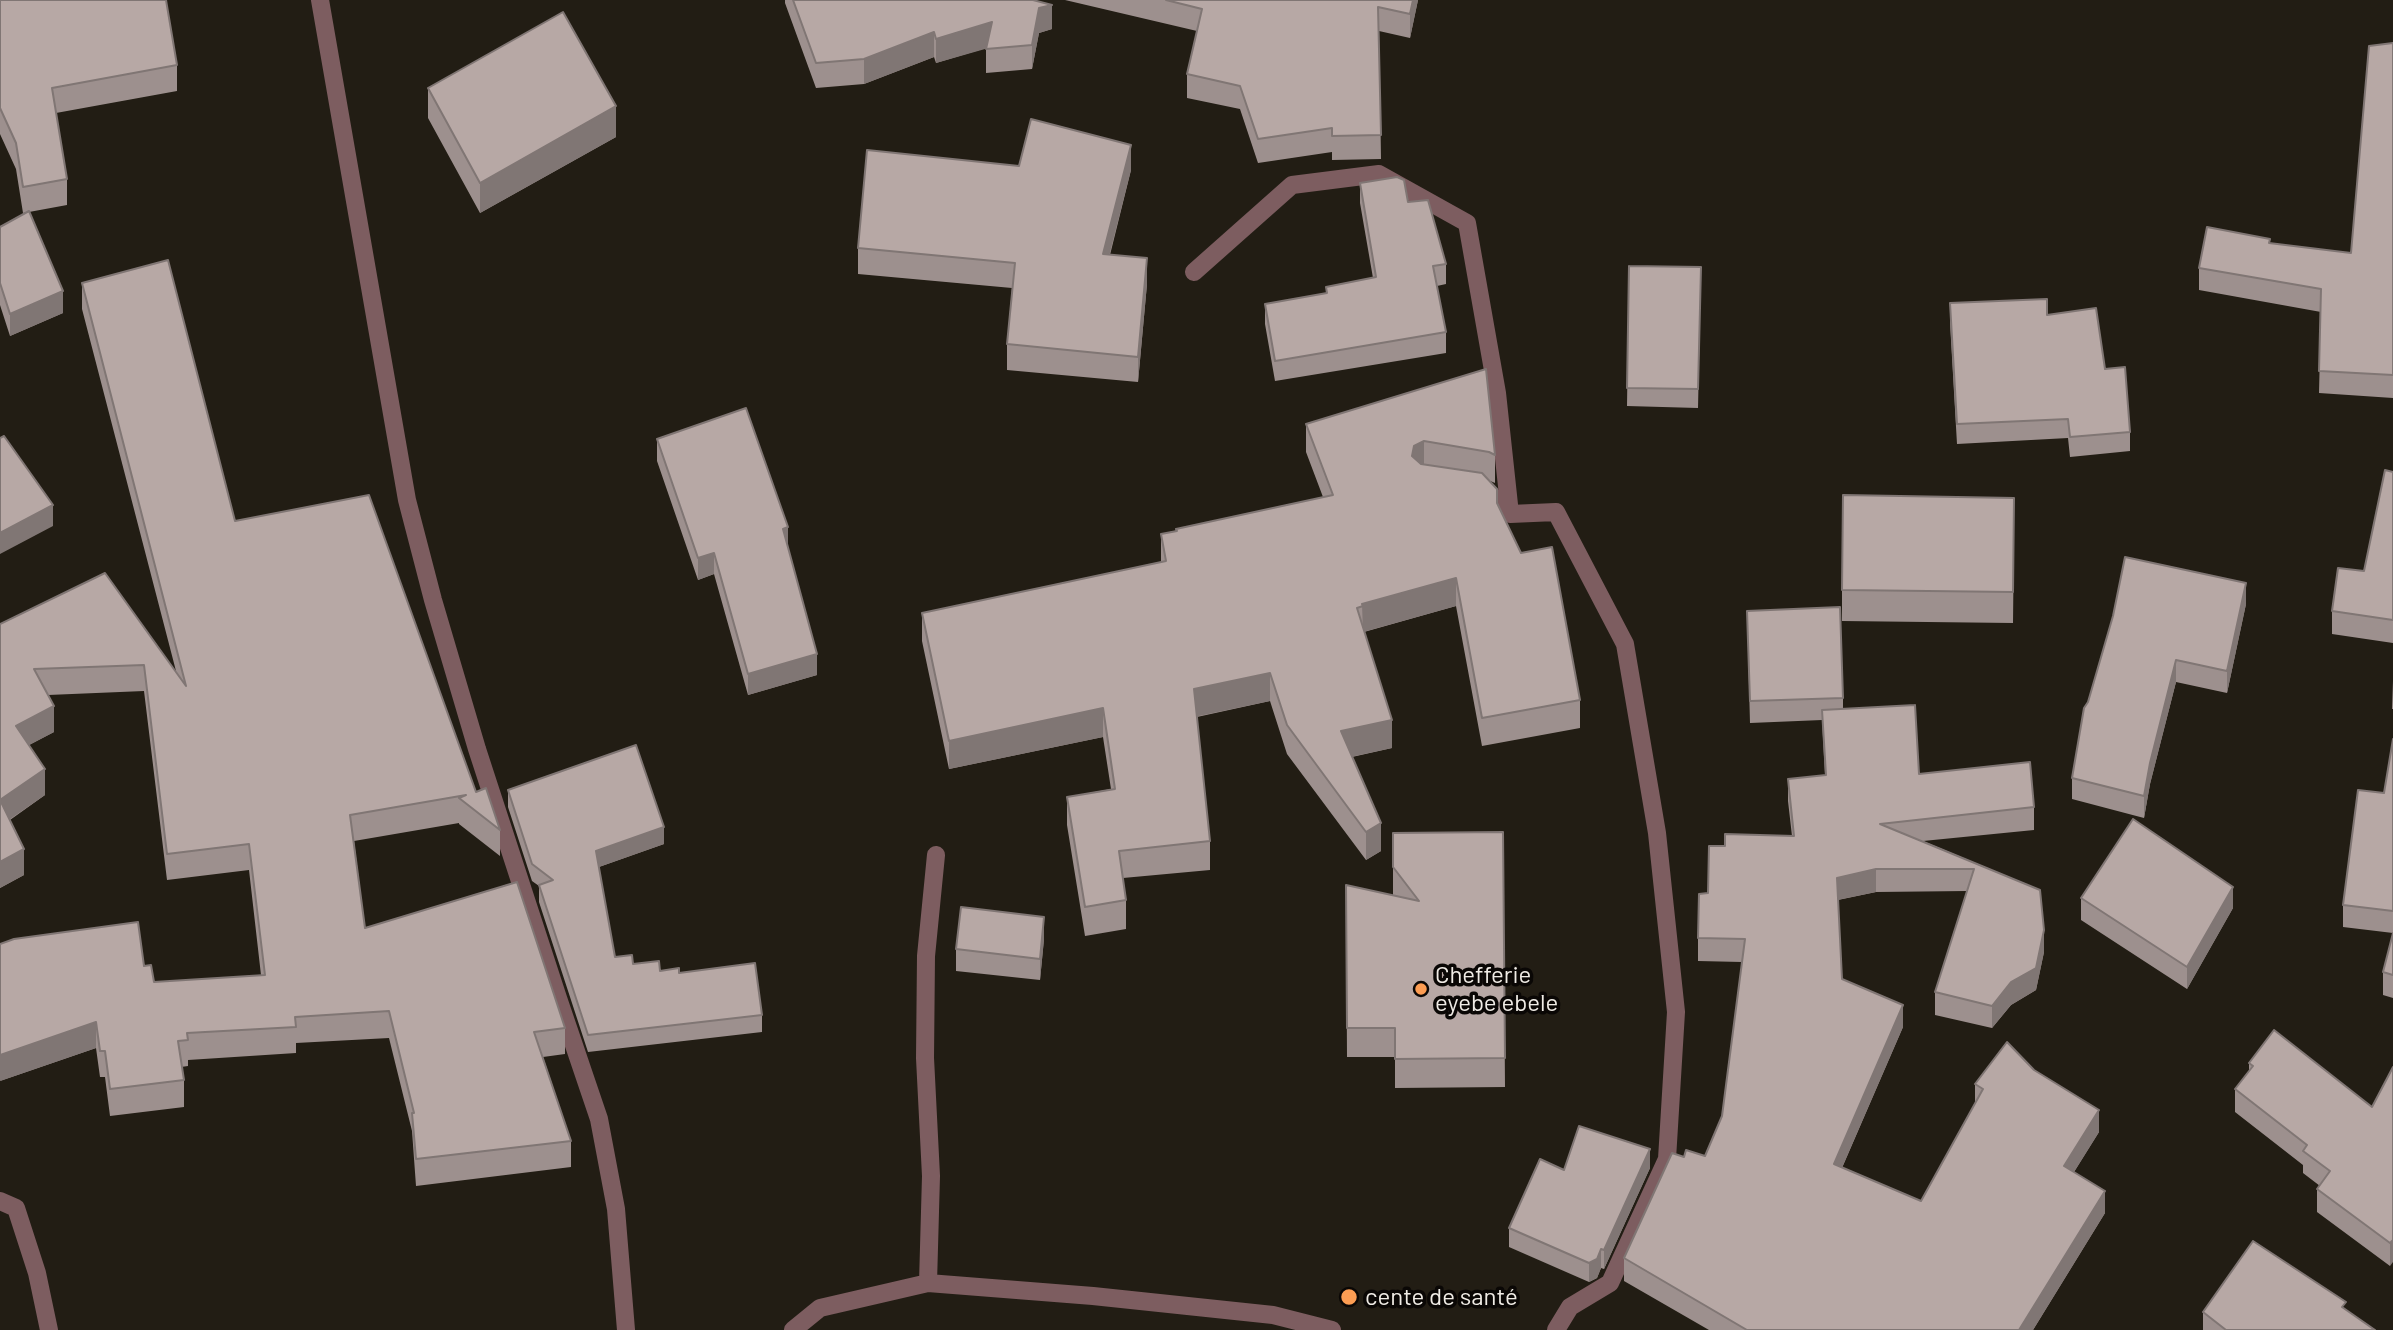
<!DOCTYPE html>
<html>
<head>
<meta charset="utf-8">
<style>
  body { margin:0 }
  canvas { display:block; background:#221d14 }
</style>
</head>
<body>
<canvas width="2393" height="1330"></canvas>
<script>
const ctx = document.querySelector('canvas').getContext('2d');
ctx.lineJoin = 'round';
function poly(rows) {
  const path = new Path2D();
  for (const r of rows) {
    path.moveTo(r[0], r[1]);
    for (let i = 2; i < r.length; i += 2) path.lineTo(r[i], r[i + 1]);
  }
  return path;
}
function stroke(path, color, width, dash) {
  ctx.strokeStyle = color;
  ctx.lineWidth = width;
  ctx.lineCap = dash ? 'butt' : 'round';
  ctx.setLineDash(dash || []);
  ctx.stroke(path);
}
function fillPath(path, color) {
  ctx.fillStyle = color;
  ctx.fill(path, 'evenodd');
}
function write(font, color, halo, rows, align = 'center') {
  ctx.font = font + ' Barlow,sans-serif';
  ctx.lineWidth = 7;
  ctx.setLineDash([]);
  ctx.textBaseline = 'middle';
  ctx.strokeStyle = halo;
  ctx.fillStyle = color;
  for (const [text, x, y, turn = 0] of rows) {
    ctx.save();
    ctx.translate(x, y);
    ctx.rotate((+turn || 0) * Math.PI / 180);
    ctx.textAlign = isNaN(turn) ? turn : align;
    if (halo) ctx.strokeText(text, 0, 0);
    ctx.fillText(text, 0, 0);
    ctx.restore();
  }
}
stroke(poly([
  [320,0,407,500,433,600,477,749,558,998,599,1119,616,1209,626,1330],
  [1194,272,1292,185,1379,174,1467,223,1497,393,1510,514],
  [1477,489,1487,491,1510,514,1556,512,1625,644,1657,833,1676,1012,1667,1159,1610,1283,1570,1307,1556,1330],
  [0,1201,16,1208,37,1273,49,1330],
  [928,1283,931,1176,925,1058,926,956,936,855],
  [793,1330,820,1308,928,1283,1093,1296,1273,1315,1332,1330]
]), '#7d5d60', 18);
fillPath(poly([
  [0,0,177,65,177,91,56,113,67,179,67,205,29,212,63,313,10,336,0,305,0,227,28,212,23,213,16,169,0,134],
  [785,0,1033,0,1052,29,1039,33,1032,69,986,73,986,48,936,63,934,57,864,84,816,88,785,3],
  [1065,0,1418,0,1410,38,1379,31,1381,159,1332,160,1332,152,1258,163,1240,109,1187,98,1187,74,1197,31],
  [2393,43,2393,398,2319,393,2321,312,2199,290,2199,268,2270,243,2351,253],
  [428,88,616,137,480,213,428,118],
  [1019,166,1131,170,1110,255,1147,284,1138,382,1007,370,1007,344,1012,288,858,274,858,248],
  [1360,183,1408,202,1446,264,1446,284,1437,286,1446,332,1446,353,1275,381,1265,324,1265,304,1326,293,1326,287,1373,278,1360,203],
  [1629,266,1701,267,1698,408,1627,406],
  [82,283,235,521,476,792,500,830,500,856,459,824,459,823,354,841,365,928,565,1028,565,1054,543,1057,571,1141,571,1167,416,1186,412,1131,389,1038,296,1043,296,1053,188,1060,188,1066,181,1067,184,1080,184,1107,110,1116,105,1077,100,1077,96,1048,0,1081,144,966,154,982,261,975,249,870,167,880,144,691,48,695,54,732,29,745,45,795,10,820,24,875,0,888,0,624,176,671,82,309],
  [1950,303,2047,315,2105,369,2130,432,2130,451,2070,457,2068,438,1957,444,1950,323],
  [1486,369,1495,455,1495,483,1488,480,1580,700,1580,728,1482,746,1456,606,1364,632,1392,748,1352,757,1381,851,1366,860,1287,754,1270,701,1197,717,1210,841,1210,870,1123,878,1126,900,1126,929,1085,936,1067,825,1067,797,1111,789,1103,737,949,769,922,641,922,613,1161,562,1161,534,1323,497,1306,452,1306,424],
  [657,439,817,675,748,695,714,574,698,580,657,461],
  [2393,472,2393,643,2332,634,2332,611,2364,571],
  [2014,529,2013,623,1842,621,1842,590],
  [2246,604,2227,693,2176,682,2150,784,2144,818,2072,799,2072,778,2084,708],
  [1747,611,1843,698,1843,709,1919,774,2034,807,2034,830,1923,841,2040,890,2044,952,2036,990,2011,1005,1992,1028,1935,1015,1935,992,1967,891,1876,892,1838,900,1842,979,1903,1027,1842,1168,1921,1201,1975,1103,1975,1084,2034,1070,2099,1132,2074,1172,2105,1213,2033,1330,1709,1330,1624,1281,1624,1258,1684,1157,1705,1156,1722,1116,1742,962,1698,961,1698,938,1708,893,1725,846,1792,836,1788,801,1788,779,1825,775,1822,720,1750,723],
  [2393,681,2393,709,2392,709],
  [2393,739,2393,998,2383,995,2383,972,2393,933,2343,927,2343,905,2384,793],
  [508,790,664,844,599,867,615,957,633,964,660,971,679,973,762,1015,762,1032,588,1052,539,902,539,886,532,881,508,807],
  [1503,832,1505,1087,1395,1088,1395,1057,1347,1057,1346,885,1393,896,1393,833],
  [2081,898,2233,908,2187,989,2081,920],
  [1044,939,1040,980,956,971,956,949],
  [2249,1063,2372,1107,2393,1067,2390,1266,2317,1212,2317,1189,2320,1186,2303,1173,2303,1165,2235,1112,2235,1089,2249,1072],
  [1650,1168,1604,1269,1601,1268,1597,1278,1589,1282,1509,1247,1509,1228,1564,1170],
  [2346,1310,2375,1330,2203,1330,2203,1312]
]), '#9d908e');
fillPath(poly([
  [1413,0,1418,0,1410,38,1410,14],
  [1052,5,1052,29,1039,33,1032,69,1032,45,1039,8],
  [992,22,992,47,936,63,936,39],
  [934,32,934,57,864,84,864,59],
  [616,106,616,137,480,213,480,183],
  [1131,145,1131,170,1103,280,1103,254],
  [1147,258,1147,284,1138,382,1138,357],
  [63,291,63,313,10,336,10,314],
  [1424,441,1424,470,1412,456,1414,446],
  [53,505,53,526,0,554,0,533],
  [788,527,788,549,783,529],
  [714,553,714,574,698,580,698,558],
  [1456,578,1456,606,1363,632,1362,604],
  [2246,583,2246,604,2227,693,2227,671],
  [817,654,817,675,748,695,748,674],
  [2176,660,2176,682,2150,784,2144,818,2144,796,2150,763],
  [1270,673,1270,701,1194,717,1194,689],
  [54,706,54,732,16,752,16,726],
  [1103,708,1103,737,949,769,949,741],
  [1392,720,1392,748,1341,759,1341,731],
  [45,769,45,795,0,826,0,800],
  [1381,823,1381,851,1366,860,1366,832],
  [664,827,664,844,596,868,596,851],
  [24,849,24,875,0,888,0,862],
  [1876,869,1876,892,1837,900,1837,878],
  [2233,887,2233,908,2187,989,2187,967],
  [1044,917,1044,939,1040,980,1040,959],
  [2044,930,2044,952,2036,990,2011,1005,1992,1028,1992,1006],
  [1903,1005,1903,1027,1834,1186,1834,1164],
  [96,1022,96,1048,0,1081,0,1055],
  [2099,1110,2099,1132,2064,1188,2064,1166],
  [1650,1149,1650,1168,1604,1269,1604,1250],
  [2105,1191,2105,1213,2033,1330,2019,1330],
  [2393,1240,2393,1262,2390,1266,2390,1243],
  [1601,1249,1601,1268,1597,1278,1589,1282,1589,1263]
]), '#807674');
const building = poly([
  [0,0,166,0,177,65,52,88,67,179,23,187,16,143,0,108,0,0],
  [793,0,1033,0,1052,5,1039,8,1032,45,986,49,992,22,936,39,934,32,864,59,816,63,793,0],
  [1166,0,1413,0,1410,14,1378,7,1381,135,1332,136,1332,128,1258,139,1240,86,1187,74,1202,9,1166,0],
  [563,12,616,106,480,183,428,88,563,12],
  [2393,43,2393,375,2319,371,2321,289,2199,268,2207,227,2270,239,2269,243,2351,253,2369,46,2393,43],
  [1031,119,1131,145,1103,254,1147,258,1138,357,1007,344,1015,263,858,248,867,150,1019,166,1031,119],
  [1397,177,1404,180,1408,202,1428,200,1446,264,1433,266,1446,332,1275,361,1265,304,1327,293,1326,287,1376,277,1360,183,1397,177],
  [29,211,63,291,10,314,0,283,0,227,29,211],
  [168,260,235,521,369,495,476,792,486,788,500,830,459,798,466,795,350,815,365,928,517,882,565,1028,534,1032,571,1141,416,1159,412,1113,414,1113,389,1011,295,1017,296,1027,187,1033,188,1040,178,1041,184,1080,110,1089,105,1051,100,1051,96,1022,0,1055,0,944,14,939,138,922,144,966,151,965,154,982,265,975,249,844,167,854,144,665,34,669,54,706,16,726,45,769,0,800,24,849,0,862,0,624,105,573,186,686,82,283,168,260],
  [1629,266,1701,267,1698,389,1627,388,1629,266],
  [2047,299,2047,315,2096,308,2105,369,2125,367,2130,432,2070,437,2068,419,1957,424,1950,303,2047,299],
  [1486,369,1495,455,1489,452,1424,441,1414,446,1412,456,1421,464,1482,473,1497,489,1497,503,1521,553,1552,547,1580,700,1482,718,1456,578,1362,604,1363,606,1357,608,1392,720,1341,731,1381,823,1366,832,1287,725,1270,673,1194,689,1210,841,1119,851,1126,900,1085,907,1067,797,1115,789,1103,708,949,741,922,613,1166,561,1161,534,1177,531,1176,529,1333,495,1306,424,1486,369],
  [746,408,788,527,783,529,817,654,748,674,714,553,698,558,657,439,746,408],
  [4,436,53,505,0,533,0,438,4,436],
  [2385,470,2393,472,2393,620,2332,611,2338,568,2364,571,2385,470],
  [1843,495,2014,498,2013,592,1842,590,1843,495],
  [2125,557,2246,583,2227,671,2176,660,2150,763,2144,796,2072,778,2084,708,2088,702,2113,616,2125,557],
  [1840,607,1843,698,1750,701,1747,611,1840,607],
  [1915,705,1919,774,2030,762,2034,807,1880,824,2040,890,2044,930,2036,968,2011,982,1992,1006,1935,992,1974,869,1876,869,1837,878,1842,979,1903,1005,1834,1164,1921,1201,1983,1089,1975,1084,2007,1042,2034,1070,2099,1110,2064,1166,2105,1191,2019,1330,1747,1330,1624,1258,1672,1153,1684,1157,1686,1150,1705,1156,1722,1116,1745,939,1698,938,1699,894,1708,893,1709,846,1725,846,1725,834,1794,836,1788,779,1826,775,1822,710,1915,705],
  [2393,739,2393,911,2343,905,2358,790,2384,793,2393,739],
  [636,745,664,827,596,851,615,957,632,955,633,964,659,961,660,971,679,968,679,973,755,963,762,1015,588,1035,539,885,553,880,532,864,508,790,636,745],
  [2133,819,2233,887,2187,967,2081,898,2133,819],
  [1503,832,1505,1058,1395,1059,1395,1028,1347,1028,1346,885,1419,901,1393,867,1393,833,1503,832],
  [961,907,1044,917,1040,959,956,949,961,907],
  [2393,933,2393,975,2383,972,2393,933],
  [2274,1030,2372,1107,2393,1067,2393,1240,2390,1243,2317,1189,2330,1171,2303,1151,2307,1145,2235,1089,2253,1066,2249,1063,2274,1030],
  [1579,1126,1650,1149,1604,1250,1601,1249,1597,1259,1589,1263,1509,1228,1540,1159,1564,1170,1579,1126],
  [2253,1241,2346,1302,2342,1307,2375,1330,2226,1330,2203,1312,2253,1241]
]);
fillPath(building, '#b7a8a5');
stroke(building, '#807674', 2);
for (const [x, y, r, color] of [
  [1421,989,7,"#fc9d53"],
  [1349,1297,9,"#fc9d53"]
]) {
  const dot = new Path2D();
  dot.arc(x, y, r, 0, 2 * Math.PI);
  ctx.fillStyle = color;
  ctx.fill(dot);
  stroke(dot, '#0a0705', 2.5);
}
write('24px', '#f0ece6', '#0a0705', [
  ["Chefferie",1435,975],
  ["eyebe ebele",1435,1003],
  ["cente de santé",1365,1297]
], 'left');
</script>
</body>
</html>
